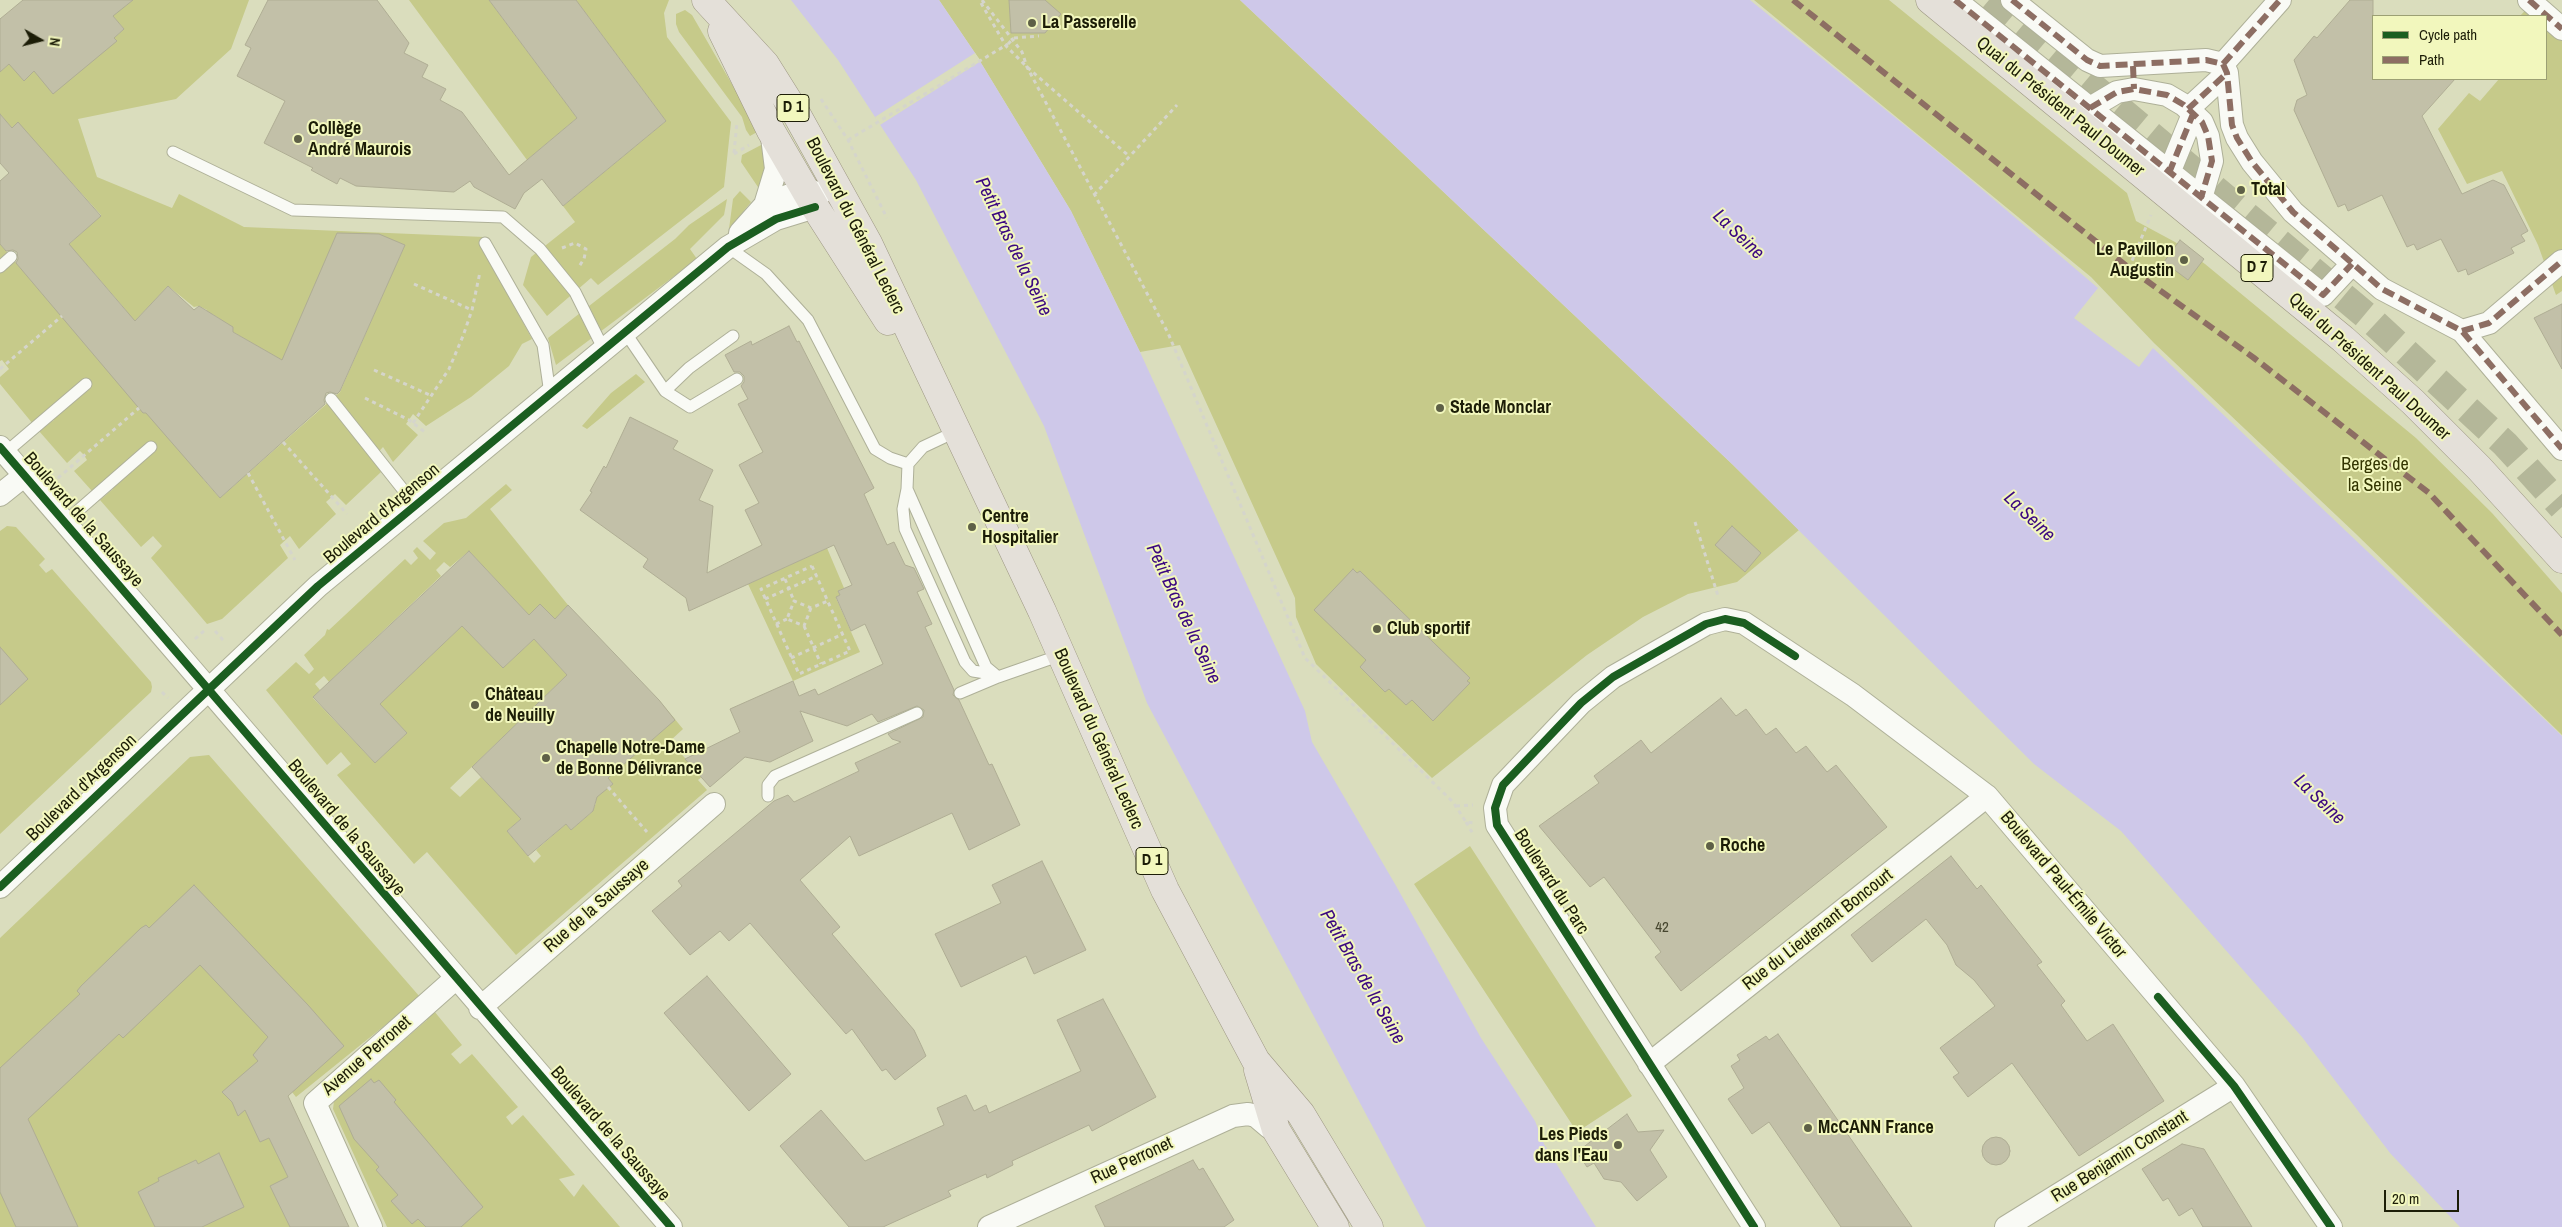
<!DOCTYPE html>
<html>
<head>
<meta charset="utf-8">
<style>
  body { margin:0 }
  #map { position:relative; width:2562px; height:1227px; overflow:hidden; background:#daddbd; font-family:"Archivo Narrow",sans-serif }
  canvas { display:block }
  .legend { position:absolute; left:2372px; top:15px; width:175px; height:65px; box-sizing:border-box; background:#f2f7bd; border:1px solid #9ca074; margin:0; padding:6px 9px; list-style:none; font-size:15px; color:#1c1d07 }
  .legend li { display:flex; align-items:center; gap:10px; height:25px }
  .legend b { width:25px; border:1px solid #9ca074 }
  .north { position:absolute; left:15px; top:15px; width:50px; height:50px; -webkit-text-stroke:4px #f2f7bd; paint-order:stroke; rotate:98deg; font-size:14px; font-weight:700; line-height:20px; text-align:center; color:#1c1d07 }
  .north::after { content:''; display:block; margin:auto; width:18px; height:22px; background:#1c1d07; clip-path:polygon(50% 0,100% 100%,50% 72%,0 100%) }
  .scale { position:absolute; left:2384px; top:1190px; width:75px; height:22px; box-sizing:border-box; border:2px solid #1c1d07; border-top:0; padding-left:6px; font-size:15px; line-height:18px; white-space:nowrap; color:#1c1d07; -webkit-text-stroke:4px #f2f7bd; paint-order:stroke }
</style>
</head>
<body>
<div id="map">
<canvas width="2562" height="1227"></canvas>
<ul class="legend">
<li><b style="height:6px;background:#1b5e20"></b>Cycle path</li>
<li><b style="height:6px;background:#8d6e63"></b>Path</li>
</ul>
<div class="north">N</div>
<div class="scale">20 m</div>
</div>
<script>
const ctx = document.querySelector('canvas').getContext('2d');
ctx.lineJoin = 'round';
function fillPath(path, color) {
  ctx.fillStyle = color;
  ctx.fill(path, 'evenodd');
}
function poly(rows) {
  const path = new Path2D();
  for (const r of rows) {
    if (r.length === 3) {
      path.moveTo(r[0] + r[2], r[1]);
      path.arc(r[0], r[1], r[2], 0, 2 * Math.PI);
      continue;
    }
    path.moveTo(r[0], r[1]);
    for (let i = 2; i < r.length; i += 2) path.lineTo(r[i], r[i + 1]);
  }
  return path;
}
function stroke(path, color, width, dash) {
  ctx.strokeStyle = color;
  ctx.lineWidth = width;
  ctx.lineCap = dash ? 'butt' : 'round';
  ctx.setLineDash(dash || []);
  ctx.stroke(path);
}
function write(font, color, halo, rows, align = 'center') {
  ctx.font = font + ' "Archivo Narrow",sans-serif';
  ctx.lineWidth = 4;
  ctx.setLineDash([]);
  ctx.textBaseline = 'middle';
  ctx.strokeStyle = halo;
  ctx.fillStyle = color;
  for (const [text, x, y, turn = 0] of rows) {
    ctx.save();
    ctx.translate(x, y);
    ctx.rotate((+turn || 0) * Math.PI / 180);
    ctx.textAlign = isNaN(turn) ? turn : align;
    if (halo) ctx.strokeText(text, 0, 0);
    ctx.fillText(text, 0, 0);
    ctx.restore();
  }
}
fillPath(poly([
  [133,0,249,0,231,49,176,99,78,119,97,177,172,208,179,194,244,227,484,237,482,247,532,339,522,344,509,366,471,397,426,426,413,414,406,424,418,435,393,462,383,447,372,459,381,472,346,505,335,494,326,502,336,514,299,549,290,536,280,545,288,558,222,619,207,624,151,558,162,546,153,536,141,547,100,500,113,489,105,480,92,491,74,471,87,460,84,455,80,451,67,463,39,431,54,420,50,415,33,424,0,384,0,377,9,369,2,360,0,361,0,244,135,400,207,474,203,479,220,498,340,392,404,246,282,361,233,332,220,319,212,314,207,314,207,310,199,306,194,307,168,286,132,324,125,309,81,258,66,247,101,215,18,123,12,128,0,114,0,72,11,62,24,81,34,71,117,41,114,38,124,29,112,15],
  [409,0,489,0,577,118,527,160],
  [576,0,669,0,664,13,667,37,731,122,724,187,598,285,591,278,547,316,523,285,531,257,575,222,563,206,666,121],
  [939,0,1240,0,1732,464,1799,530,1737,582,1688,594,1643,617,1587,655,1432,778,1316,664,1296,617,1295,598,1180,345,1140,352,1071,211,975,53],
  [1754,0,1889,0,2127,193,2136,221,2175,242,2205,264,2416,438,2492,513,2562,593,2562,735,2355,533,2154,343,2091,277],
  [2534,1,2562,26,2562,291,2556,295,2538,245,2502,171,2467,184,2438,129,2469,93,2480,101,2499,79,2546,79,2546,16,2520,16],
  [685,10,692,15,759,131,750,136,746,130,742,117,679,32,676,24,676,14],
  [763,144,767,156,760,190,741,162,742,155],
  [740,191,751,202,729,229,733,199],
  [727,199,724,215,690,249,697,259,556,365,548,338,675,239,689,225],
  [636,374,645,382,587,429,582,426,611,393],
  [506,484,512,490,490,509,568,605,555,619,540,604,529,615,469,551,450,567,444,562,436,570,441,576,329,682,324,676,315,684,320,690,313,698,375,763,407,733,380,704,462,626,503,668,534,639,567,675,450,788,460,797,481,777,514,811,543,800,507,831,534,863,541,856,536,850,566,824,571,830,592,812,596,803,594,797,613,784,606,776,612,775,661,732,645,713,659,700,683,729,670,741,691,765,717,765,698,780,707,790,516,955,427,852,414,864,337,775,351,764,341,752,327,765,266,690,296,662,309,674,314,669,304,655,325,635,327,629,329,630,405,559,411,565,418,558,413,551,417,547,430,560,436,553,423,541,444,523,466,518],
  [7,526,16,527,45,559,39,565,46,573,52,569,151,682,152,687,151,692,0,834,0,531],
  [827,548,844,588,838,591,840,595,836,598,860,652,793,681,748,584],
  [209,755,420,997,296,1097,292,1092,288,1096,349,1227,0,1227,0,938,190,757],
  [1470,846,1632,1096,1577,1132,1414,884],
  [434,1011,462,1045,451,1054,460,1064,472,1054,518,1107,506,1117,512,1125,523,1115,575,1175,559,1179,574,1197,583,1184,620,1227,387,1227,333,1109,334,1101,427,1020,426,1017]
]), '#c6ca8a');
fillPath(poly([
  [791,0,939,0,975,53,1071,211,1140,352,1305,711,1312,742,1395,884,1481,1038,1535,1121,1544,1144,1596,1227,1426,1227,1147,703,1044,426,916,180,838,60],
  [1240,0,1750,0,1945,158,2098,288,2074,318,2139,367,2153,348,2562,736,2562,1227,2460,1227,2390,1153,2302,1037,2121,831,2034,764,1732,464]
]), '#cec8e9');
fillPath(poly([
  [975,53,981,61,880,125,875,117]
]), '#daddbd');
const building = poly([
  [23,0,133,0,113,16,124,29,114,38,117,41,53,94,34,71,24,81,9,64,0,72,0,19,23,0],
  [268,0,377,0,409,43,404,53,428,65,422,77,446,89,440,100,462,112,509,175,577,118,489,0,576,0,666,121,563,206,542,179,524,193,515,209,474,187,470,181,454,192,356,186,340,178,337,184,311,170,313,168,264,143,285,101,237,76,251,48,245,45,268,0],
  [1009,0,1045,0,1061,14,1045,33,1011,33,1009,0],
  [2350,0,2373,0,2373,79,2455,79,2422,116,2462,194,2493,180,2504,185,2528,231,2521,235,2525,241,2511,248,2514,253,2468,275,2466,269,2458,272,2441,239,2417,250,2414,244,2407,247,2382,195,2348,211,2345,204,2338,207,2294,110,2297,100,2307,95,2294,60,2314,36,2317,38,2350,0],
  [0,114,12,128,18,122,101,216,69,244,135,321,168,286,194,310,199,306,233,327,233,332,282,360,337,233,379,234,405,245,340,391,337,394,330,392,326,393,324,400,325,404,220,498,146,413,143,413,16,263,18,259,17,252,13,250,6,251,0,244,0,181,9,173,0,163,0,114],
  [2180,240,2204,259,2188,280,2164,262,2180,240],
  [2562,304,2562,369,2534,318,2562,304],
  [789,326,797,342,799,341,874,488,864,494,887,545,894,542,905,565,914,568,924,589,917,592,932,624,925,627,954,690,953,695,959,700,989,765,992,764,1020,825,969,850,952,813,859,856,850,836,800,880,840,927,832,934,914,1030,922,1047,926,1056,895,1080,886,1069,882,1071,852,1029,846,1034,750,923,729,941,720,931,690,955,652,911,682,886,678,881,774,801,788,795,794,802,859,771,855,763,901,742,892,739,888,734,923,717,924,710,917,706,878,722,872,714,847,726,800,711,813,741,770,762,745,757,710,787,685,759,740,732,730,709,793,681,799,696,815,689,818,695,883,664,865,624,851,631,836,597,840,595,838,591,852,585,834,545,689,611,686,598,643,567,648,559,580,510,592,492,590,491,604,466,606,468,630,417,678,441,673,449,713,470,699,500,713,506,707,573,762,545,745,510,759,503,739,465,763,452,738,404,748,399,741,386,744,382,744,376,740,372,734,372,725,355,751,341,752,345,789,326],
  [1732,526,1761,553,1745,572,1715,545,1732,526],
  [469,551,529,615,540,604,555,619,568,605,659,700,675,720,608,778,613,784,597,797,593,811,571,830,566,824,528,856,507,831,521,819,472,767,567,675,534,639,503,668,462,626,380,704,407,733,375,763,313,697,469,551],
  [1353,569,1357,573,1360,571,1470,678,1467,681,1470,683,1433,721,1412,700,1406,705,1389,689,1385,692,1360,667,1366,660,1314,610,1353,569],
  [0,647,28,679,0,705,0,647],
  [1721,698,1736,716,1746,709,1766,735,1776,728,1796,753,1806,746,1827,772,1836,765,1887,827,1681,991,1655,957,1661,952,1604,877,1590,887,1539,826,1599,783,1594,776,1641,740,1651,753,1721,698],
  [1951,856,1977,889,1981,885,2042,962,2037,965,2065,1001,2061,1005,2087,1041,2113,1024,2164,1101,2079,1156,2012,1063,1968,1097,1953,1077,1959,1073,1940,1048,1995,1006,1974,980,1956,965,1947,945,1926,919,1872,962,1851,935,1951,856],
  [1042,861,1086,950,1034,974,1026,956,961,987,935,934,1001,903,992,885,1042,861],
  [194,885,308,1005,344,1046,288,1096,349,1227,290,1227,270,1186,288,1177,269,1138,260,1142,245,1110,238,1116,232,1102,222,1092,258,1061,253,1055,268,1037,200,965,123,1038,119,1034,28,1119,78,1227,16,1227,0,1192,0,1068,80,994,77,991,81,986,141,928,146,925,149,928,194,885],
  [707,976,791,1074,749,1111,664,1013,707,976],
  [1103,999,1156,1097,1092,1131,1089,1125,1012,1161,1013,1165,987,1178,986,1174,948,1191,951,1196,883,1227,849,1227,780,1146,821,1110,865,1161,944,1125,937,1108,966,1095,974,1111,986,1105,989,1113,1081,1071,1057,1020,1103,999],
  [1778,1034,1912,1227,1841,1227,1769,1122,1752,1134,1728,1099,1744,1088,1731,1066,1740,1060,1737,1055,1766,1036,1769,1040,1778,1034],
  [371,1079,374,1083,379,1080,396,1100,394,1102,483,1207,461,1227,426,1227,418,1219,412,1224,391,1201,398,1195,376,1170,379,1167,354,1139,339,1106,371,1079],
  [1627,1114,1638,1132,1664,1130,1650,1150,1667,1177,1637,1201,1621,1182,1604,1179,1594,1163,1587,1167,1577,1152,1627,1114],
  [1996,1151,14],
  [2182,1144,2204,1149,2252,1227,2203,1227,2192,1208,2179,1216,2168,1198,2163,1201,2142,1169,2182,1144],
  [219,1153,244,1207,202,1227,155,1227,138,1192,159,1181,158,1178,196,1160,198,1164,219,1153],
  [1193,1160,1199,1170,1203,1168,1234,1220,1224,1227,1105,1227,1095,1206,1193,1160]
]);
fillPath(building, '#c2c0a8');
stroke(building, '#afad94', 1);
stroke(poly([
  [1989,0,2369,318,2505,444,2562,507]
]), '#b4b799', 28, [28, 14]);
const lane = poly([
  [173,152,293,210,503,217,540,249,575,292,604,350],
  [485,243,543,345,550,394],
  [728,247,766,274,808,320,875,449,890,458,908,464],
  [0,267,11,257],
  [625,332,665,391,690,407,737,379],
  [665,391,689,368,733,336],
  [331,399,416,506],
  [957,431,923,447,908,464,907,489,986,667,998,677,1061,655],
  [5,453,86,384],
  [907,489,903,509,905,529,965,662,973,671,992,674],
  [65,522,151,447],
  [960,693,998,677],
  [768,796,768,785,775,776,917,713]
]);
const street = poly([
  [1955,0,2323,295,2352,264],
  [2012,0,2087,60,2100,66,2206,60,2223,64,2227,73,2232,125,2237,138,2252,162,2293,212,2382,289,2462,331,2562,449],
  [2529,0,2562,29],
  [2223,64,2280,0],
  [2090,108,2117,92,2134,89,2167,95,2184,105,2202,122,2208,136,2212,161,2201,198],
  [2188,109,2227,73],
  [2169,173,2193,114],
  [765,205,805,189,820,194],
  [740,233,765,205,776,169,772,137],
  [2462,331,2489,323,2562,261],
  [0,447,671,1227],
  [0,495,25,475],
  [0,887,318,586,728,247,776,219,815,207],
  [480,1008,714,804],
  [1649,1064,1987,796],
  [371,1227,315,1103,455,979],
  [989,1227,1233,1116,1248,1114,1256,1116,1269,1127,1276,1130],
  [1754,1227,1497,825,1495,808,1503,785,1581,703,1613,677,1706,624,1725,619,1744,623,1853,695,1987,796,2234,1086,2331,1227],
  [2006,1227,2234,1086]
]);
const primary = poly([
  [706,0,765,64,797,115,868,243,1042,611,1165,890,1256,1061,1301,1114,1369,1227],
  [1930,0,2343,339,2413,402,2479,468,2562,559],
  [722,31,771,131,815,207,888,321],
  [1258,1070,1276,1130,1335,1227]
]);
stroke(lane, '#aeb098', 13);
stroke(street, '#aeb098', 24);
stroke(primary, '#9c9682', 29);
stroke(poly([
  [982,0,1022,52,1027,67,1168,333,1305,658,1453,802,1466,822,1474,823],
  [981,3,1006,46,1027,67,1129,156],
  [1014,38,1039,36],
  [821,99,848,140,887,218],
  [848,140,1008,44],
  [734,153,737,122],
  [734,154,749,145],
  [1094,195,1177,105],
  [562,248,575,243,586,249,584,259,578,268],
  [2129,268,2151,215],
  [414,284,472,310],
  [0,369,62,316],
  [374,370,432,396],
  [365,398,409,420,426,433],
  [413,423,449,369,463,336,472,310,480,272],
  [283,442,347,514],
  [248,473,295,560],
  [58,478,139,408],
  [1695,522,1718,596],
  [812,566,850,651,799,674,761,589,812,566],
  [785,579,794,601],
  [765,599,817,576],
  [811,608,804,626,787,619,794,601,811,608,828,601],
  [776,624,787,619],
  [804,626,821,664],
  [215,631,224,641],
  [195,639,205,630],
  [791,658,843,634],
  [162,692,168,698],
  [608,787,647,832],
  [1456,806,1473,805],
  [1466,822,1473,834]
]), '#d5d5cb', 3, [4, 4]);
stroke(lane, '#f9faf5', 11);
stroke(street, '#f9faf5', 22);
stroke(primary, '#e4e0d9', 28);
stroke(poly([
  [1008,44,1014,38]
]), '#d5d5cb', 3, [4, 4]);
stroke(poly([
  [1793,0,2129,268,2254,358,2429,493,2562,635],
  [1955,0,2323,295,2352,264],
  [2012,0,2087,60,2100,66,2206,60,2223,64,2227,73,2232,125,2237,138,2252,162,2293,212,2382,289,2462,331,2562,449],
  [2529,0,2562,29],
  [2223,64,2280,0],
  [2133,66,2134,89],
  [2090,108,2117,92,2134,89,2167,95,2184,105,2202,122,2208,136,2212,161,2201,198],
  [2188,109,2227,73],
  [2169,173,2193,114],
  [2462,331,2489,323,2562,261]
]), '#8d6e63', 6, [12, 6]);
stroke(poly([
  [0,447,671,1227],
  [0,887,318,586,728,247,776,219,815,207],
  [2158,997,2234,1086,2331,1227],
  [1754,1227,1497,825,1495,808,1503,785,1581,703,1613,677,1706,624,1725,619,1744,623,1795,656]
]), '#1b5e20', 8);
for (const [x, y, r, color] of [
  [1032,23,5,"#5e6047"],
  [298,139,5,"#5e6047"],
  [2241,190,5,"#5e6047"],
  [2184,260,5,"#5e6047"],
  [1440,408,5,"#5e6047"],
  [972,527,5,"#5e6047"],
  [1377,629,5,"#5e6047"],
  [475,705,5,"#5e6047"],
  [546,758,5,"#5e6047"],
  [1710,846,5,"#5e6047"],
  [1808,1128,5,"#5e6047"],
  [1618,1145,5,"#5e6047"]
]) {
  const dot = new Path2D();
  dot.arc(x, y, r, 0, 2 * Math.PI);
  ctx.fillStyle = color;
  ctx.fill(dot);
  stroke(dot, '#f2f7bd', 2);
}
write('15px', '#46462f', null, [
  ["42",1662,928]
]);
for (const [x, y, w] of [
  [793,108,32],
  [2257,268,32],
  [1152,861,32]
]) {
  const box = new Path2D();
  box.roundRect(x - w / 2, y - 13.5, w, 27, 4);
  ctx.fillStyle = '#f2f7bd';
  ctx.fill(box);
  stroke(box, '#1c1d07', 1);
}
write('bold 16px', '#1c1d07', null, [
  ["D 1",793,108],
  ["D 7",2257,268],
  ["D 1",1152,861]
]);
write('bold 18px', '#1c1d07', '#f2f7bd', [
  ["La Passerelle",1042,23],
  ["Collège",308,129],
  ["André Maurois",308,150],
  ["Total",2251,190],
  ["Le Pavillon",2174,250,"right"],
  ["Augustin",2174,271,"right"],
  ["Stade Monclar",1450,408],
  ["Centre",982,517],
  ["Hospitalier",982,538],
  ["Club sportif",1387,629],
  ["Château",485,695],
  ["de Neuilly",485,716],
  ["Chapelle Notre-Dame",556,748],
  ["de Bonne Délivrance",556,769],
  ["Roche",1720,846],
  ["McCANN France",1818,1128],
  ["Les Pieds",1608,1135,"right"],
  ["dans l'Eau",1608,1156,"right"]
], 'left');
write('18px', '#1c1d07', '#f2f7bd', [
  ["Quai du Président Paul Doumer",2060,107,39],
  ["Boulevard du Général Leclerc",855,226,63],
  ["Quai du Président Paul Doumer",2369,367,42],
  ["Boulevard d'Argenson",382,514,-40],
  ["Boulevard de la Saussaye",83,520,49],
  ["Boulevard du Général Leclerc",1098,739,66],
  ["Boulevard d'Argenson",82,788,-44],
  ["Boulevard de la Saussaye",346,828,50],
  ["Boulevard du Parc",1551,882,57],
  ["Boulevard Paul-Émile Victor",2063,885,50],
  ["Rue de la Saussaye",597,906,-41],
  ["Rue du Lieutenant Boncourt",1818,930,-38],
  ["Avenue Perronet",367,1056,-41],
  ["Boulevard de la Saussaye",610,1134,49],
  ["Rue Benjamin Constant",2120,1157,-32],
  ["Rue Perronet",1132,1161,-25]
]);
write('18px', '#333501', '#f2f7bd', [
  ["Berges de",2375,465],
  ["la Seine",2375,486]
]);
write('italic 19px', '#3c0981', '#f2f7bd', [
  ["La Seine",1738,235,44],
  ["Petit Bras de la Seine",1013,247,64],
  ["La Seine",2029,517,44],
  ["Petit Bras de la Seine",1183,614,65],
  ["La Seine",2319,800,44],
  ["Petit Bras de la Seine",1362,977,60]
]);
</script>
</body>
</html>
